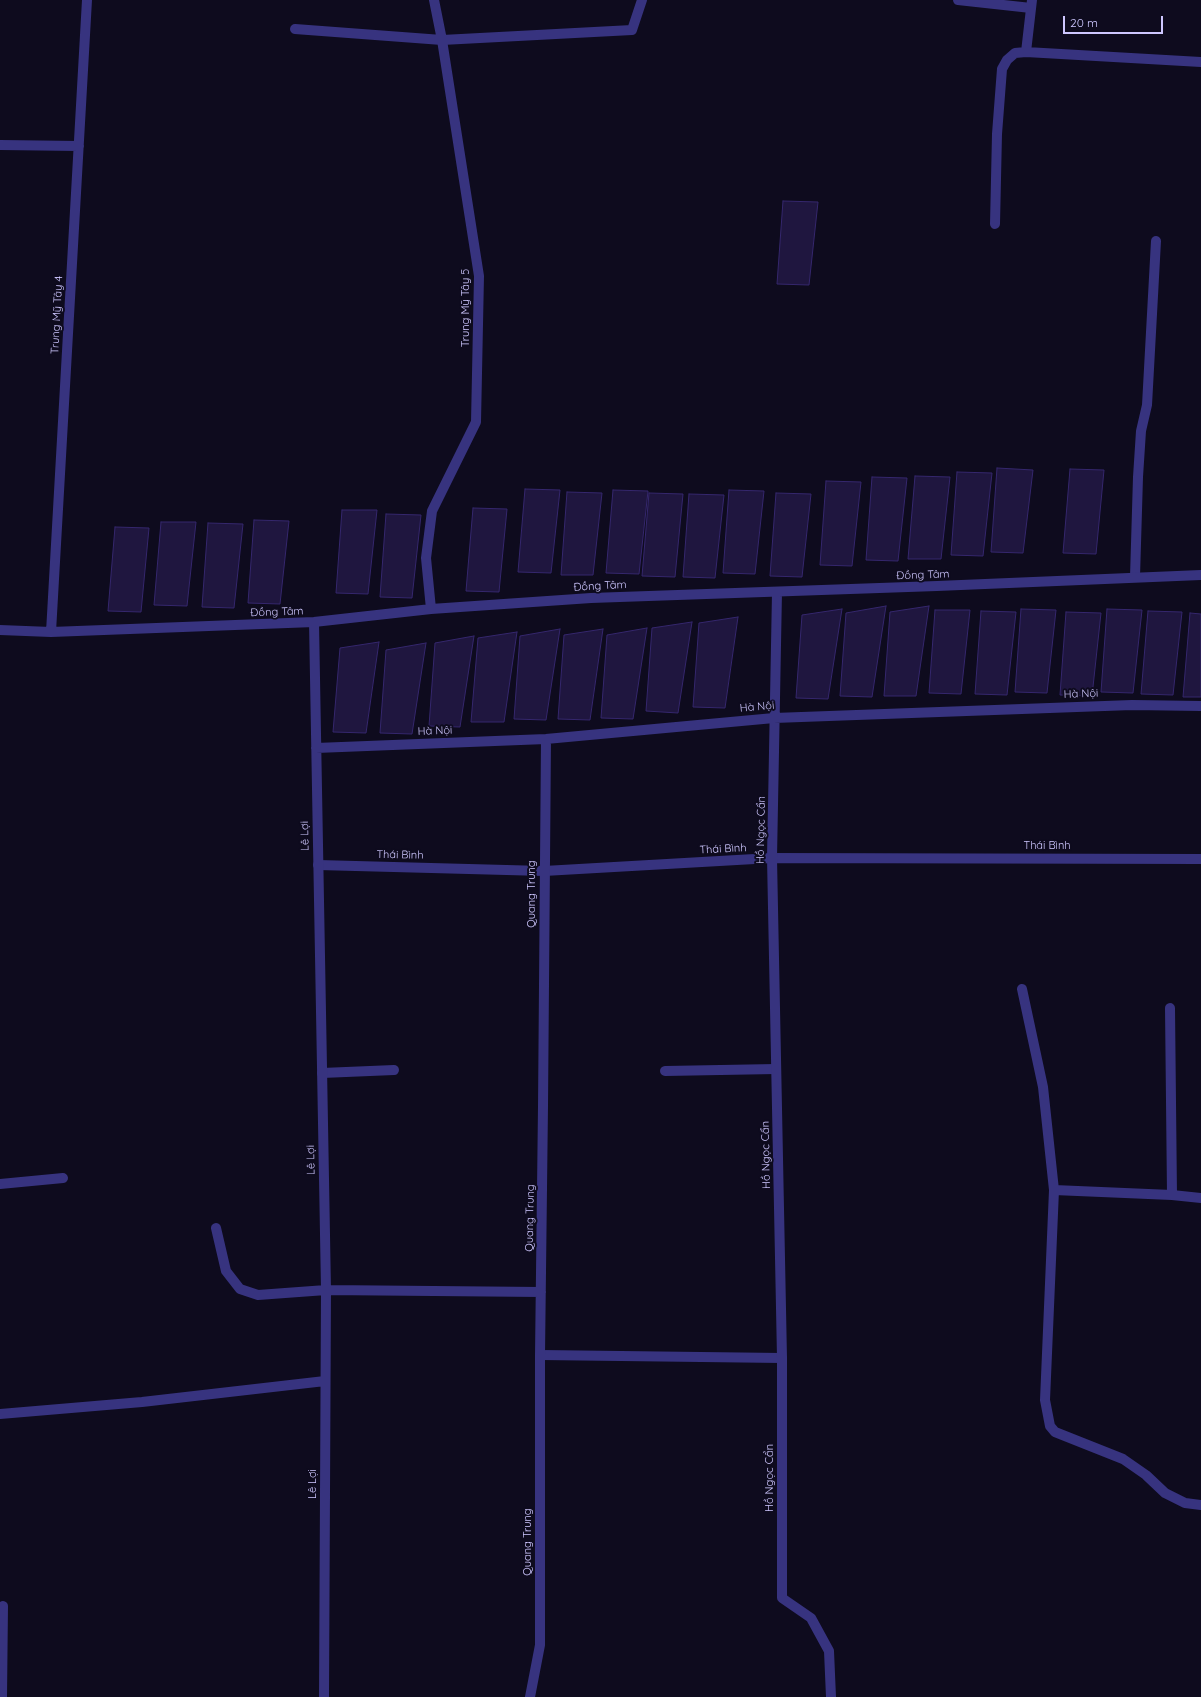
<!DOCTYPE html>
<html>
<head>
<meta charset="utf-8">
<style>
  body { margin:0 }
  #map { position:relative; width:1201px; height:1697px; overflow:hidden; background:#0e0b1e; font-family:Quicksand,sans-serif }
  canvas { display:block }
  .scale { position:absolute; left:1063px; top:16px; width:100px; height:18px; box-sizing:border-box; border:2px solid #cec7ff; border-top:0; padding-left:5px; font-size:12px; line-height:14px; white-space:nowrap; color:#cec7ff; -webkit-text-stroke:3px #0e0b1e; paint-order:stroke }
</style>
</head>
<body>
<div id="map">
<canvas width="1201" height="1697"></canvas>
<div class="scale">20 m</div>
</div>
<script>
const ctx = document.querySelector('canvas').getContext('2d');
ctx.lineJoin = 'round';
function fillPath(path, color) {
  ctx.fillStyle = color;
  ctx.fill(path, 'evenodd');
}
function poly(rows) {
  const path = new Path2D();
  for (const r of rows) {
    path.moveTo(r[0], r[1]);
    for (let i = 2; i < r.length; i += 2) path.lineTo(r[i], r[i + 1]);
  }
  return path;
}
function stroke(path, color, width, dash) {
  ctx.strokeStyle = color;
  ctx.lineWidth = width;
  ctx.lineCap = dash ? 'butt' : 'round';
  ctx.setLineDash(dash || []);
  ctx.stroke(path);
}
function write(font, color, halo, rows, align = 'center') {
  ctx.font = font + ' Quicksand,sans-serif';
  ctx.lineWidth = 4;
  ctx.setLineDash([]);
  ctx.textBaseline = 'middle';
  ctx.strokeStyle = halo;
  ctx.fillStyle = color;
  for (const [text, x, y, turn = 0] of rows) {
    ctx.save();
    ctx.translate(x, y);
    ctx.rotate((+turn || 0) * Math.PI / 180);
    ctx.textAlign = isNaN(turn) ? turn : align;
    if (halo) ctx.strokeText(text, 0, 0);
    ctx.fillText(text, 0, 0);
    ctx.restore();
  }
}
const building = poly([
  [783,201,818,202,809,285,777,284,783,201],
  [997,468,1033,470,1023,553,991,552,997,468],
  [1070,469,1104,470,1096,554,1063,553,1070,469],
  [957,472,992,473,983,556,951,555,957,472],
  [915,476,950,477,941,559,908,559,915,476],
  [872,477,907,478,898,561,866,560,872,477],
  [826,481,861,482,852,566,820,565,826,481],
  [525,489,560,490,551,573,518,572,525,489],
  [613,490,648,491,639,574,606,573,613,490],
  [729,490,764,491,755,574,723,573,729,490],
  [567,492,602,493,593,575,561,575,567,492],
  [649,493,683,494,675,577,642,576,649,493],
  [776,493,811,494,802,577,770,576,776,493],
  [689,494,724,495,715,578,683,577,689,494],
  [473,508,507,509,499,592,466,591,473,508],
  [342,510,377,510,368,594,336,593,342,510],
  [386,514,421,515,412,598,380,597,386,514],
  [254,520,289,521,280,604,248,603,254,520],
  [161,522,196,522,187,606,154,605,161,522],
  [208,523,243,524,234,608,202,607,208,523],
  [115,527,149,528,141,612,108,611,115,527],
  [886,606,872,697,840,696,846,613,886,606],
  [929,606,916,696,884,696,890,612,929,606],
  [842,609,828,699,796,698,802,615,842,609],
  [1021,609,1056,610,1047,693,1015,692,1021,609],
  [1107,609,1142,610,1133,693,1101,692,1107,609],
  [935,610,970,610,961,694,929,693,935,610],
  [981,611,1016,612,1007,695,975,694,981,611],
  [1148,611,1182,612,1173,695,1141,694,1148,611],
  [1066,612,1101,613,1092,696,1060,695,1066,612],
  [1190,613,1201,614,1201,697,1183,697,1190,613],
  [738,617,725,708,693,707,699,623,738,617],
  [692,622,678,713,646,711,652,628,692,622],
  [647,628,633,719,601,718,607,635,647,628],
  [560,629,546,720,514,719,520,636,560,629],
  [603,629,590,720,558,719,564,635,603,629],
  [517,632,504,722,471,722,478,638,517,632],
  [474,636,460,727,429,726,435,643,474,636],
  [379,642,366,733,333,732,340,648,379,642],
  [426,643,412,734,380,733,386,650,426,643]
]);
fillPath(building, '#1f163f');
stroke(building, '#35276d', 1);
stroke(poly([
  [1135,577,1138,477,1141,431,1147,405,1156,241],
  [318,865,544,871,772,858,1201,859],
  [665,1071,776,1069],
  [322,1073,394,1070],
  [540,1355,782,1358]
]), '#37337f', 10);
stroke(poly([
  [958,0,1031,8],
  [1032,0,1026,52,1201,62],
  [295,29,442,40,632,30,642,0],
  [0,145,79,146],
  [995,224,997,134,1002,69,1007,60,1015,53,1026,52],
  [777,592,772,858,782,1358,782,1598,811,1618,829,1651,831,1697],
  [431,609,426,558,432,511,476,422,479,276,442,40,434,0],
  [314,622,326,1290,324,1697],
  [0,630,51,632,314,622,431,609,591,598,937,586,1201,575],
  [51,632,87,0],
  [316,748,546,739,774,718,1132,705,1201,706],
  [1022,989,1043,1087,1054,1190],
  [1170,1008,1172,1195],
  [0,1184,63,1178],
  [1201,1198,1172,1195,1054,1190,1045,1400,1050,1426,1055,1432,1123,1459,1146,1475,1165,1493,1185,1503,1201,1505],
  [216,1228,226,1271,240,1289,258,1295,326,1290,541,1292],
  [0,1414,142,1402,325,1381],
  [2,1697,3,1606],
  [530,1697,540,1645,540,1355,543,1106,546,739]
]), '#37337f', 10);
write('11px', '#cec7ff', '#0e0b1e', [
  ["Trung Mỹ Tây 5",466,308,-90],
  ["Trung Mỹ Tây 4",57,315,-87],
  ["Đồng Tâm",923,575,-2],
  ["Đồng Tâm",600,586,-3],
  ["Đồng Tâm",277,612,-2],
  ["Hà Nội",1081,694,-2],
  ["Hà Nội",757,707,-5],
  ["Hà Nội",435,731,-2],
  ["Hồ Ngọc Cẩn",761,830,-89],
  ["Lê Lợi",305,836,-91],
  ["Thái Bình",1047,846],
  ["Thái Bình",723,849,-3],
  ["Thái Bình",400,855,1],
  ["Quang Trung",532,894,-90],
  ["Hồ Ngọc Cẩn",766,1155,-91],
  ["Lê Lợi",311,1160,-91],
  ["Quang Trung",530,1218,-89],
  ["Hồ Ngọc Cẩn",770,1478,-90],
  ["Lê Lợi",313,1484,-90],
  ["Quang Trung",528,1542,-90]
]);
</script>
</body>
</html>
